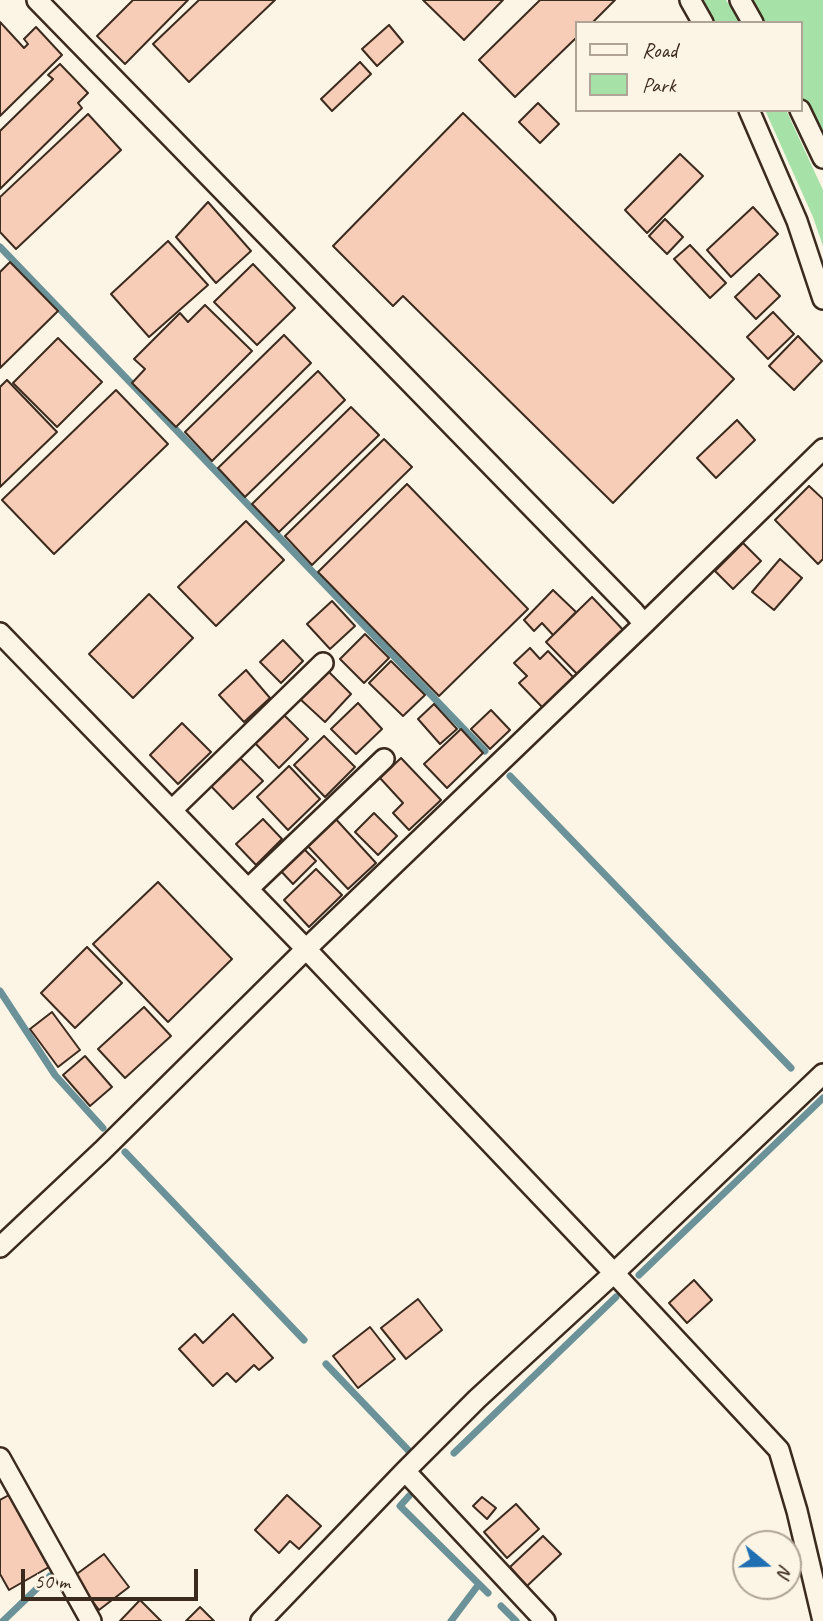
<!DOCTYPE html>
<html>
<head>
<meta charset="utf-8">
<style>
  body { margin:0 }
  #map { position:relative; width:823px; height:1621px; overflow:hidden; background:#fcf5e5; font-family:Caveat,sans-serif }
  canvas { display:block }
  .legend { position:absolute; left:575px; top:21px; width:228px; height:91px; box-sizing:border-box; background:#fcf5e5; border:2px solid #afa495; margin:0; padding:9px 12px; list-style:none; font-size:21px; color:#3b2a1e }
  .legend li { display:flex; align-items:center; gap:14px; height:35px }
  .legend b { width:35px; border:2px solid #afa495 }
  .north { position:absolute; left:732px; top:1530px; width:70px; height:70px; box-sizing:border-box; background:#fcf5e5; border:2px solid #afa495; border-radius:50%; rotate:109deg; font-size:19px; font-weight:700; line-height:28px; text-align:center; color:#3b2a1e }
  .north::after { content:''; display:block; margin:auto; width:24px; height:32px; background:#1f6fb2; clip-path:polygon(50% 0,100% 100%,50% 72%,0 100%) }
  .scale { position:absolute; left:21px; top:1569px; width:177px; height:32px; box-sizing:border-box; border:4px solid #3b2a1e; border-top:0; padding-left:9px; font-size:21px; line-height:24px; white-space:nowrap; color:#3b2a1e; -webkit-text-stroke:5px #fcf5e5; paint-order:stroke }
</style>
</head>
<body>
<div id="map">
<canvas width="823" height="1621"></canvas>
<ul class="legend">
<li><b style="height:9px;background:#fcf5e5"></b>Road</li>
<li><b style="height:19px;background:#a6e1a7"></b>Park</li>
</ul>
<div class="north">N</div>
<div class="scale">50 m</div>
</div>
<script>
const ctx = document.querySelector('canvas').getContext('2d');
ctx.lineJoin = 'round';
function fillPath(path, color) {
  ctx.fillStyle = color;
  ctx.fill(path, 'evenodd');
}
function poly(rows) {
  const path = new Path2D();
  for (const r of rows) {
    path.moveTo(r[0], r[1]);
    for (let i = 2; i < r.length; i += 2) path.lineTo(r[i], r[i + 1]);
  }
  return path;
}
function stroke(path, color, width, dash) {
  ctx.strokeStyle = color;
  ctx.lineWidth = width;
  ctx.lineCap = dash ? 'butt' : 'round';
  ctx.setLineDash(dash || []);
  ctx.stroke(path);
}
fillPath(poly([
  [700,0,726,0,740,23,714,23],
  [749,0,823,0,823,140,800,96,800,23,762,23],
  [765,110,786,110,823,190,823,246,813,217]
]), '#a6e1a7');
stroke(poly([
  [0,247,485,751],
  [510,776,791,1068],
  [0,991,55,1075,103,1128],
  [125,1152,304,1340],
  [639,1275,823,1098],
  [326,1364,409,1451],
  [454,1453,616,1297],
  [409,1496,400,1506,488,1593],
  [501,1606,516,1621],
  [3,1621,50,1576],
  [451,1621,479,1584]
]), '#6a9298', 7);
const building = poly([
  [133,0,188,0,125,64,97,36,133,0],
  [199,0,275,0,189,82,153,44,199,0],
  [423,0,503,0,464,40,423,0],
  [540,0,615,0,592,23,576,23,576,38,515,97,479,60,540,0],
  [0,22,24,48,28,44,24,39,36,27,62,55,0,116,0,22],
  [389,25,403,42,377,66,362,49,389,25],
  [360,62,371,74,332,111,321,99,360,62],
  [60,64,88,93,78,103,82,108,0,189,0,131,53,79,48,75,60,64],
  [538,103,559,124,540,143,519,122,538,103],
  [463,113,734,379,613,503,403,296,393,306,333,246,463,113],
  [88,114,121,150,16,249,0,232,0,197,88,114],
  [680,154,703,176,647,233,625,210,680,154],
  [208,202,251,251,216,283,176,237,208,202],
  [753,207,778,234,731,277,707,250,753,207],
  [665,219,683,237,667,254,649,236,665,219],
  [168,241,208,285,149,337,111,294,168,241],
  [690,245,726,283,710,298,674,259,690,245],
  [10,262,58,311,0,368,0,272,10,262],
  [253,264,295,308,257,345,214,302,253,264],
  [759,274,780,296,756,319,735,297,759,274],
  [205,305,252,351,176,427,132,383,145,369,134,359,180,313,188,322,205,305],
  [773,312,794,334,768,359,747,337,773,312],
  [284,335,311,363,212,461,185,432,284,335],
  [798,336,822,361,794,390,769,366,798,336],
  [58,338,102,382,57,427,13,383,58,338],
  [318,371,345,400,245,497,218,468,318,371],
  [7,380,57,432,0,487,0,387,7,380],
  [116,390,168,444,54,554,2,500,116,390],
  [351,407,379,435,279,532,252,504,351,407],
  [737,420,755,440,716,478,697,458,737,420],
  [384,439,412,467,312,565,285,536,384,439],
  [407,484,528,609,439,696,318,572,407,484],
  [809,486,823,499,823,559,818,564,775,520,809,486],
  [246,521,284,560,216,626,178,587,246,521],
  [743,543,761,561,733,589,715,571,743,543],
  [780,559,802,578,774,610,752,592,780,559],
  [553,590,576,612,553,635,542,623,534,631,524,620,553,590],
  [149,594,193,638,133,698,89,654,149,594],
  [592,597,626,633,580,677,546,642,592,597],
  [332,601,355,626,330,649,307,624,332,601],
  [365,634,389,658,364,683,340,659,365,634],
  [283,640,303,661,281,683,260,662,283,640],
  [530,648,540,659,548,651,574,678,543,708,519,683,527,676,514,663,530,648],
  [391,661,425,695,403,716,369,683,391,661],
  [246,670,270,698,244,722,219,695,246,670],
  [327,670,351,694,325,722,300,699,327,670],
  [358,703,382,729,356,754,331,729,358,703],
  [434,704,457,729,440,744,418,719,434,704],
  [491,710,510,730,490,749,471,729,491,710],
  [283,714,308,739,279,768,254,742,283,714],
  [182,723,211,752,178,784,150,755,182,723],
  [461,729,483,753,447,788,424,764,461,729],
  [324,736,355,767,325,797,294,765,324,736],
  [238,756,263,781,233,809,209,784,238,756],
  [401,758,441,800,409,830,393,813,403,803,380,778,401,758],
  [289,766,320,799,288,830,257,797,289,766],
  [374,813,397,836,378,855,355,832,374,813],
  [333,816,376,863,348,889,305,843,333,816],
  [263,819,282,839,256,865,236,844,263,819],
  [302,847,316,861,293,884,279,869,302,847],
  [316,869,342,895,309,927,284,900,316,869],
  [158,882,232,959,168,1022,93,944,158,882],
  [87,947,122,983,75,1028,41,993,87,947],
  [144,1007,171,1036,125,1078,98,1049,144,1007],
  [52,1012,80,1050,58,1067,30,1029,52,1012],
  [85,1056,112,1087,90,1106,63,1075,85,1056],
  [694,1280,712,1300,687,1323,669,1303,694,1280],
  [418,1299,442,1330,406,1359,381,1328,418,1299],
  [233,1314,273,1358,259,1370,254,1365,236,1382,227,1373,213,1386,179,1349,195,1334,203,1343,233,1314],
  [370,1327,395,1359,358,1388,333,1356,370,1327],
  [9,1495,49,1567,9,1590,0,1574,0,1500,9,1495],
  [287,1495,321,1526,299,1549,290,1541,279,1553,255,1530,287,1495],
  [482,1497,496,1508,487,1519,473,1506,482,1497],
  [516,1504,539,1529,507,1558,484,1532,516,1504],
  [543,1536,561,1554,527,1586,510,1567,543,1536],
  [104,1554,129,1587,99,1610,74,1576,104,1554],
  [140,1600,161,1621,120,1621,140,1600],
  [200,1607,214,1621,186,1621,200,1607]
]);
fillPath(building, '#f8cdb8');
stroke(building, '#3b2a1e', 2);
const minor = poly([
  [37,0,634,612,644,624],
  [690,0,703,23],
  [740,0,753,23],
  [749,110,797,221,823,299],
  [800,110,823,158],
  [0,633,306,949,614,1273,779,1450,797,1511,823,1621],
  [172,810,323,663],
  [248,889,384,759],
  [0,1247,102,1151,306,949,644,624,823,449],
  [0,1458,91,1621],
  [405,1471,545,1621],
  [261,1621,405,1471,477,1399,614,1273,823,1074]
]);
stroke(minor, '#3b2a1e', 24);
stroke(minor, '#fcf5e5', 19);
</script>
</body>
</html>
